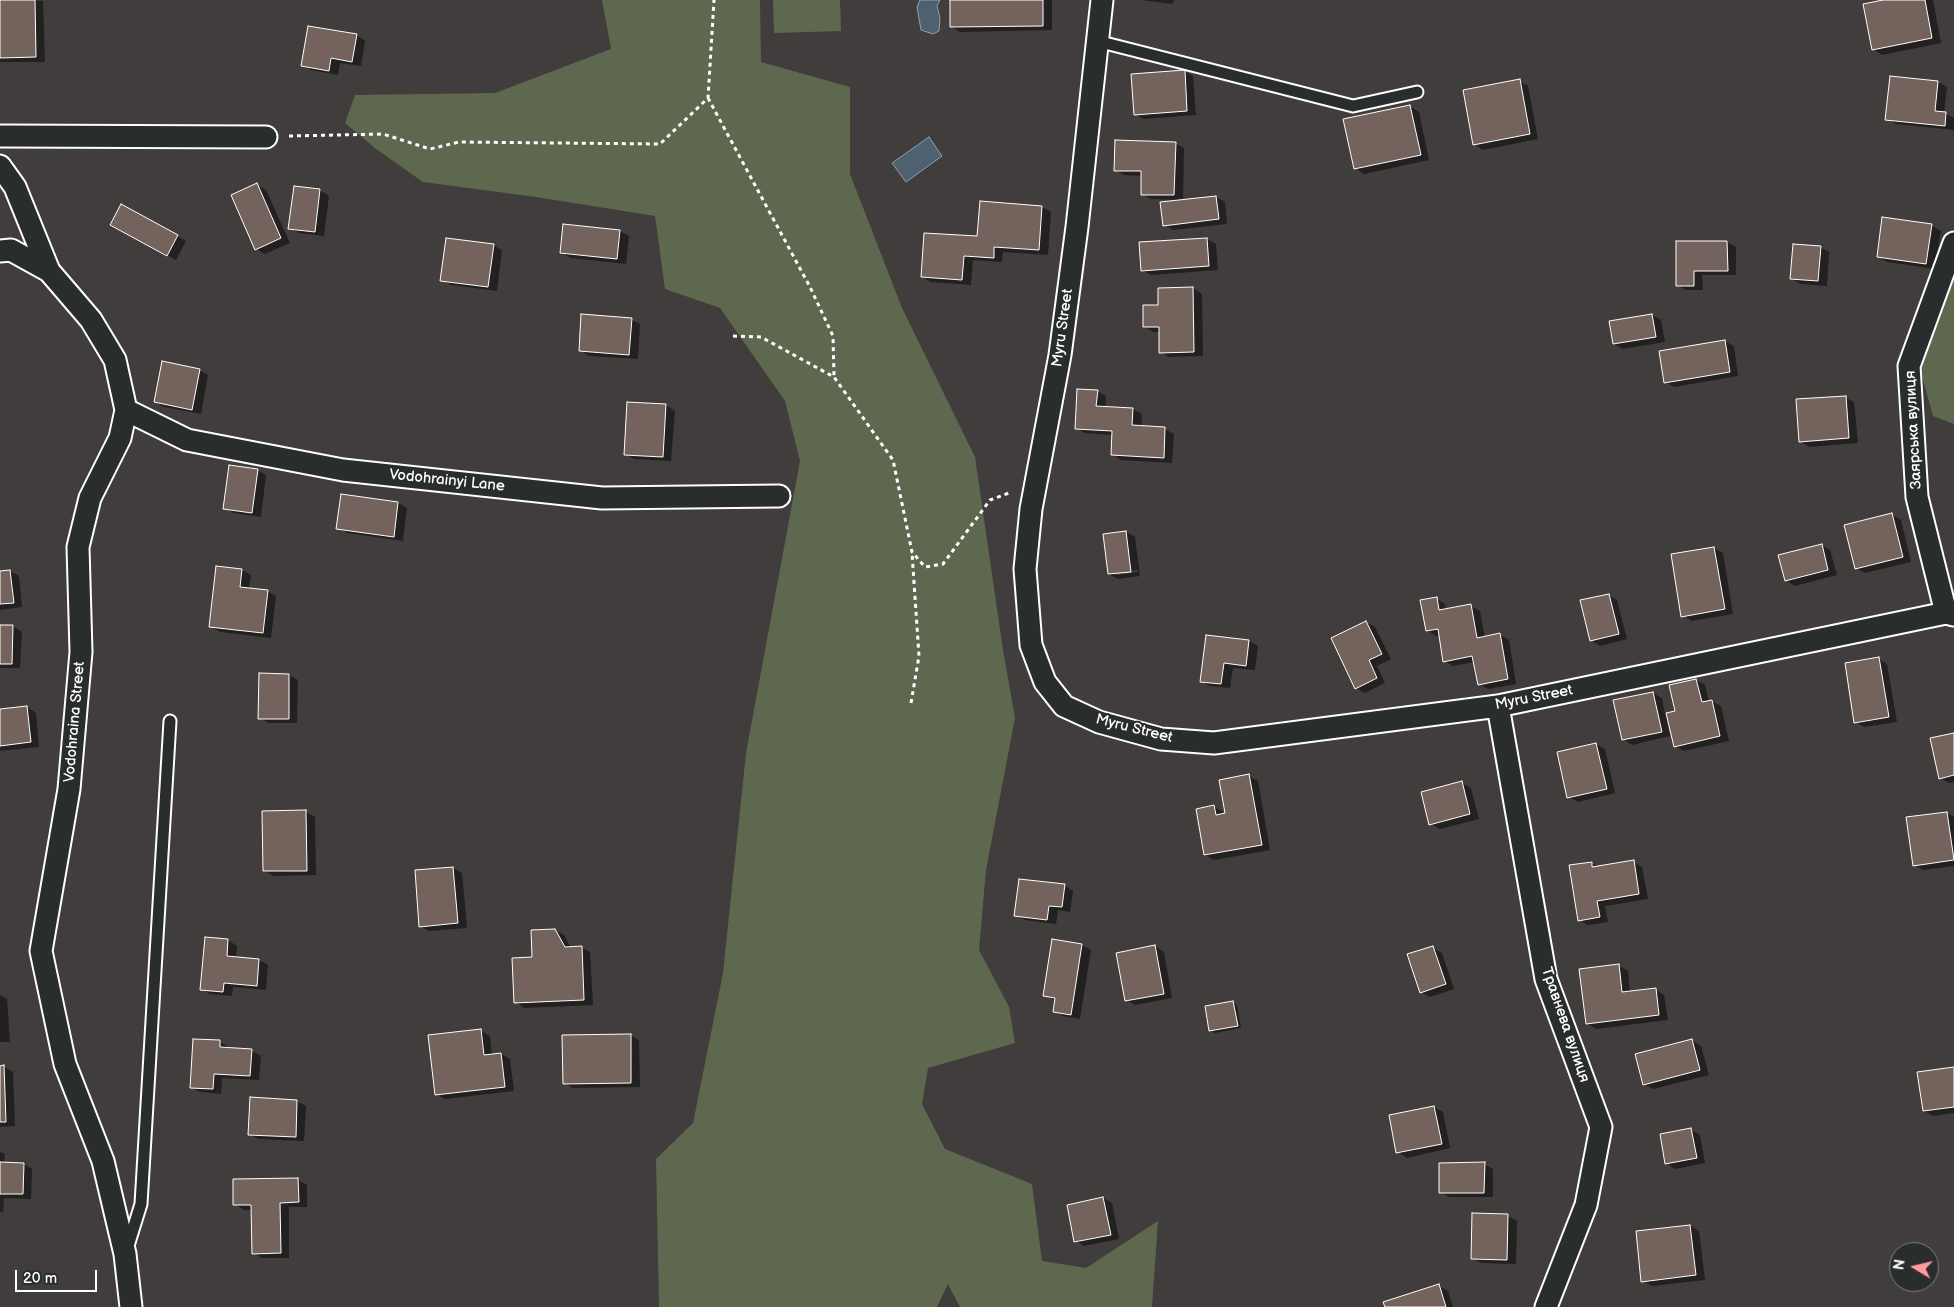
<!DOCTYPE html>
<html>
<head>
<meta charset="utf-8">
<style>
  body { margin:0 }
  #map { position:relative; width:1954px; height:1307px; overflow:hidden; background:#403d3c; font-family:"Balsamiq Sans",sans-serif }
  canvas { display:block }
  .north { position:absolute; left:1889px; top:1242px; width:50px; height:50px; box-sizing:border-box; background:#2a2d2e; border:1px solid #7f8182; border-radius:50%; rotate:279deg; font-size:14px; font-weight:700; line-height:20px; text-align:center; color:#fff }
  .north::after { content:''; display:block; margin:auto; width:18px; height:22px; background:#ff9aa2; clip-path:polygon(50% 0,100% 100%,50% 72%,0 100%) }
  .scale { position:absolute; left:15px; top:1270px; width:82px; height:22px; box-sizing:border-box; border:2px solid #fff; border-top:0; padding-left:6px; font-size:15px; line-height:18px; white-space:nowrap; color:#fff; -webkit-text-stroke:4px #2a2d2e; paint-order:stroke }
</style>
</head>
<body>
<div id="map">
<canvas width="1954" height="1307"></canvas>
<div class="north">N</div>
<div class="scale">20 m</div>
</div>
<script>
const ctx = document.querySelector('canvas').getContext('2d');
ctx.lineJoin = 'round';
function fillPath(path, color) {
  ctx.fillStyle = color;
  ctx.fill(path, 'evenodd');
}
function poly(rows) {
  const path = new Path2D();
  for (const r of rows) {
    path.moveTo(r[0], r[1]);
    for (let i = 2; i < r.length; i += 2) path.lineTo(r[i], r[i + 1]);
  }
  return path;
}
function stroke(path, color, width, dash) {
  ctx.strokeStyle = color;
  ctx.lineWidth = width;
  ctx.lineCap = dash ? 'butt' : 'round';
  ctx.setLineDash(dash || []);
  ctx.stroke(path);
}
function write(font, color, halo, rows, align = 'center') {
  ctx.font = font + ' "Balsamiq Sans",sans-serif';
  ctx.lineWidth = 4;
  ctx.setLineDash([]);
  ctx.textBaseline = 'middle';
  ctx.strokeStyle = halo;
  ctx.fillStyle = color;
  for (const [text, x, y, turn = 0] of rows) {
    ctx.save();
    ctx.translate(x, y);
    ctx.rotate((+turn || 0) * Math.PI / 180);
    ctx.textAlign = isNaN(turn) ? turn : align;
    if (halo) ctx.strokeText(text, 0, 0);
    ctx.fillText(text, 0, 0);
    ctx.restore();
  }
}
fillPath(poly([
  [602,0,760,0,761,62,850,87,850,174,902,308,975,457,1003,650,1015,718,986,870,979,950,1009,1007,1015,1043,928,1068,922,1104,945,1149,1032,1184,1042,1261,1086,1268,1158,1221,1152,1307,960,1307,948,1284,937,1307,659,1307,656,1159,693,1123,723,973,746,753,800,461,785,401,720,308,665,289,655,216,536,197,423,182,376,149,345,123,355,95,495,93,611,49],
  [773,0,840,0,841,31,774,33],
  [1954,274,1954,424,1933,416,1920,369]
]), '#5e684f');
const water = poly([
  [920,0,940,0,937,6,940,18,939,31,933,34,921,30,917,7,920,0],
  [929,137,942,156,906,182,892,163,929,137]
]);
fillPath(water, '#4d6170');
stroke(water, '#94a0a9', 1);
fillPath(poly([
  [0,0,43,1,45,62,0,62],
  [951,0,1052,0,1052,30,960,32,951,26],
  [1140,0,1174,0,1173,4],
  [1889,0,1933,0,1941,43,1882,55,1873,49],
  [357,35,365,41,361,66,340,63,338,75,311,70,302,65],
  [1184,71,1193,76,1196,115,1144,119,1135,114],
  [1519,81,1528,86,1538,139,1483,150,1474,144],
  [1938,82,1947,87,1944,113,1954,118,1954,130,1896,124,1887,119],
  [1410,106,1419,112,1429,160,1364,174,1355,168],
  [1175,143,1184,148,1183,201,1216,197,1225,202,1227,224,1173,230,1164,225,1178,200,1151,199,1142,194,1142,176,1124,175,1115,170],
  [257,185,266,190,290,243,265,254,256,249],
  [295,188,320,190,329,196,324,236,299,233,290,228],
  [981,203,1042,207,1051,212,1048,255,1003,252,1002,262,973,260,971,285,931,282,922,277,978,238],
  [122,206,186,241,176,260,112,225],
  [1883,219,1932,226,1941,231,1935,269,1887,262,1878,257],
  [620,231,629,236,626,264,571,258,562,253],
  [1207,239,1216,244,1218,270,1151,275,1142,270],
  [1727,242,1736,247,1736,275,1702,275,1703,290,1686,290,1677,285,1677,243],
  [493,245,502,250,497,291,451,285,442,280],
  [1820,247,1829,252,1827,286,1801,284,1792,279],
  [1193,288,1202,294,1203,356,1169,357,1161,352,1160,332,1154,332,1145,327,1159,306],
  [1652,315,1661,320,1665,342,1623,349,1614,344],
  [631,319,640,324,638,359,589,356,580,350],
  [1725,341,1734,346,1738,376,1674,387,1665,382],
  [199,370,208,375,201,414,164,407,155,402],
  [1097,391,1106,396,1105,408,1133,409,1142,414,1141,427,1165,429,1174,434,1172,463,1121,460,1112,454,1113,435,1085,433,1076,428],
  [1845,397,1854,402,1858,443,1809,447,1800,441],
  [666,405,675,411,671,461,634,459,625,454],
  [257,470,266,475,261,517,234,513,225,508],
  [342,495,398,503,407,508,403,541,347,533,338,528],
  [1892,515,1901,520,1911,562,1865,573,1856,568],
  [1126,532,1135,537,1140,576,1118,579,1109,574],
  [1137,570,1138,572,1116,575,1116,572],
  [1821,545,1830,550,1837,575,1795,586,1786,580],
  [1714,548,1723,553,1733,614,1692,621,1683,616],
  [242,570,251,575,249,589,267,591,276,596,271,638,220,632,211,627],
  [10,571,19,576,22,607,0,610,0,572],
  [1608,595,1617,600,1627,639,1600,646,1591,640],
  [1436,598,1445,604,1446,610,1471,606,1480,611,1485,638,1500,635,1509,640,1516,684,1488,689,1479,684,1475,662,1453,666,1444,661,1440,635,1436,636,1427,630],
  [1366,622,1375,627,1391,659,1377,666,1385,683,1365,693,1356,688],
  [0,626,13,626,22,632,20,668,0,668],
  [1207,636,1249,641,1258,646,1255,670,1233,668,1230,688,1210,686,1201,681],
  [1878,658,1887,664,1897,722,1864,727,1855,722],
  [289,675,298,680,297,723,269,723,260,718],
  [1696,680,1705,685,1709,702,1712,701,1721,706,1729,741,1684,751,1675,746,1668,716,1666,716,1670,736,1632,745,1623,739,1653,693,1662,698,1665,714,1677,712],
  [27,707,36,713,39,747,0,751,0,710],
  [1954,734,1954,782,1949,783,1940,778],
  [1596,744,1605,749,1615,793,1578,802,1569,797],
  [1249,776,1258,781,1270,850,1214,860,1205,855,1214,807,1223,812,1223,814,1226,814],
  [1462,783,1471,788,1479,819,1440,829,1431,824],
  [306,812,315,817,316,875,274,876,265,871],
  [1947,813,1954,817,1954,866,1923,870,1914,865],
  [1633,862,1642,867,1648,899,1605,906,1608,922,1588,925,1579,920,1592,863,1599,867],
  [453,868,462,873,467,928,429,931,420,926,416,871],
  [1064,885,1073,891,1070,912,1058,910,1056,924,1025,920,1016,915],
  [555,930,564,935,571,948,581,947,590,952,593,1005,524,1008,516,1002,533,958],
  [228,940,237,946,236,958,259,960,268,965,266,990,233,987,232,996,210,994,201,989],
  [1082,945,1091,950,1080,1019,1063,1016,1054,1011,1056,1001,1044,995],
  [1155,946,1164,952,1172,998,1135,1005,1126,1000],
  [1433,948,1442,953,1454,989,1430,997,1421,992],
  [1619,966,1628,971,1630,993,1655,989,1664,995,1668,1020,1596,1029,1587,1023],
  [0,995,7,999,10,1042,0,1042],
  [1233,1003,1237,1005,1241,1028,1215,1033,1210,1030],
  [481,1031,490,1036,492,1055,501,1054,510,1059,514,1091,445,1099,436,1094],
  [630,1035,639,1040,640,1087,573,1088,564,1083],
  [1692,1040,1701,1046,1709,1075,1653,1089,1644,1084],
  [220,1042,229,1047,228,1049,252,1051,261,1056,259,1080,222,1078,221,1094,200,1092,191,1087],
  [0,1067,4,1067,13,1072,15,1126,0,1127],
  [1954,1068,1954,1113,1933,1116,1924,1111],
  [297,1101,306,1106,304,1141,258,1139,249,1134],
  [1434,1107,1443,1112,1450,1148,1407,1158,1398,1152],
  [1691,1130,1700,1135,1705,1163,1675,1169,1666,1163],
  [0,1152,5,1154,4,1164,24,1164,32,1169,31,1199,4,1198,3,1212,0,1212],
  [1484,1164,1493,1169,1493,1197,1449,1197,1440,1192],
  [298,1180,307,1185,307,1207,289,1207,289,1258,262,1258,253,1253,252,1210,244,1210,235,1204],
  [1103,1198,1112,1203,1119,1239,1084,1246,1076,1241],
  [1474,1214,1508,1216,1517,1221,1516,1264,1481,1263,1472,1258],
  [1690,1226,1699,1231,1705,1280,1652,1286,1643,1281],
  [1439,1286,1448,1291,1453,1307,1386,1307]
]), '#0007');
const building = poly([
  [0,0,35,0,36,57,0,58,0,0],
  [950,0,1043,0,1043,26,950,27,950,0],
  [1883,0,1925,0,1932,38,1872,50,1863,4,1883,0],
  [308,26,357,34,352,62,331,58,329,71,301,66,308,26],
  [1185,70,1187,111,1134,115,1131,74,1185,70],
  [1890,76,1938,81,1935,111,1946,112,1945,126,1885,120,1890,76],
  [1520,79,1530,134,1473,145,1463,90,1520,79],
  [1410,105,1421,155,1354,169,1343,119,1410,105],
  [1115,140,1176,142,1174,195,1141,195,1141,171,1114,171,1115,140],
  [257,183,281,238,255,250,231,195,257,183],
  [294,186,320,189,315,232,288,229,294,186],
  [1216,196,1219,219,1163,226,1160,202,1216,196],
  [980,201,1042,206,1039,250,994,247,994,258,964,256,962,280,921,277,924,233,977,236,980,201],
  [121,204,178,235,167,256,110,225,121,204],
  [1882,217,1932,224,1926,264,1877,257,1882,217],
  [563,224,620,230,617,259,560,253,563,224],
  [446,238,494,244,488,287,440,281,446,238],
  [1207,238,1209,266,1141,271,1139,242,1207,238],
  [1676,241,1727,241,1728,271,1694,271,1694,286,1676,286,1676,241],
  [1793,244,1821,246,1818,281,1790,279,1793,244],
  [1193,287,1194,352,1159,353,1159,327,1143,327,1143,305,1158,305,1158,288,1193,287],
  [581,314,632,318,629,355,579,351,581,314],
  [1652,314,1656,337,1613,344,1609,321,1652,314],
  [1725,340,1730,372,1664,383,1659,351,1725,340],
  [162,361,200,369,192,410,154,402,162,361],
  [1077,389,1098,390,1096,406,1133,408,1132,425,1165,427,1164,458,1111,455,1112,431,1075,429,1077,389],
  [1846,396,1849,438,1799,442,1796,399,1846,396],
  [627,402,666,404,663,457,624,455,627,402],
  [229,465,258,469,252,513,223,509,229,465],
  [341,494,398,502,394,537,336,529,341,494],
  [1892,513,1903,557,1855,569,1844,525,1892,513],
  [1126,531,1131,572,1108,574,1103,534,1126,531],
  [1822,544,1828,570,1785,581,1778,555,1822,544],
  [1714,547,1725,609,1681,617,1671,554,1714,547],
  [216,566,242,569,240,587,268,590,263,633,209,627,216,566],
  [10,570,14,603,0,604,0,571,10,570],
  [1609,594,1619,634,1590,641,1580,600,1609,594],
  [1437,597,1439,610,1471,604,1477,638,1500,633,1508,679,1478,685,1472,656,1443,662,1438,629,1426,631,1420,600,1437,597],
  [1366,621,1382,654,1369,660,1377,678,1355,689,1331,638,1366,621],
  [0,625,13,625,12,664,0,664,0,625],
  [1206,635,1249,640,1246,666,1224,663,1221,684,1200,682,1206,635],
  [1879,657,1889,717,1854,723,1845,663,1879,657],
  [259,673,289,674,289,719,258,719,259,673],
  [1696,679,1702,702,1712,700,1720,736,1674,747,1666,713,1675,711,1669,685,1696,679],
  [1653,692,1662,732,1622,740,1613,700,1653,692],
  [27,706,31,742,0,746,0,709,27,706],
  [1954,733,1954,775,1939,779,1930,738,1954,733],
  [1596,743,1607,789,1567,798,1557,752,1596,743],
  [1249,774,1262,845,1204,855,1196,809,1214,805,1216,815,1225,813,1219,780,1249,774],
  [1462,781,1470,814,1429,825,1421,792,1462,781],
  [306,810,307,871,263,871,262,811,306,810],
  [1947,812,1954,860,1913,866,1906,817,1947,812],
  [1634,860,1639,894,1597,901,1600,917,1578,921,1569,865,1592,862,1592,867,1634,860],
  [453,867,458,923,419,927,415,870,453,867],
  [1019,879,1065,884,1062,907,1049,906,1047,920,1014,916,1019,879],
  [555,929,565,947,582,946,584,1000,514,1003,512,958,532,957,531,930,555,929],
  [205,937,228,939,227,956,259,959,257,986,224,983,223,992,200,990,205,937],
  [1052,939,1082,944,1071,1015,1053,1012,1055,998,1043,996,1052,939],
  [1155,945,1164,994,1125,1001,1116,953,1155,945],
  [1433,946,1446,984,1420,993,1407,954,1433,946],
  [1619,964,1622,992,1656,988,1659,1015,1586,1024,1579,969,1619,964],
  [1233,1001,1238,1026,1209,1031,1205,1006,1233,1001],
  [481,1029,484,1055,501,1053,505,1087,435,1095,428,1035,481,1029],
  [631,1034,631,1083,563,1084,562,1035,631,1034],
  [193,1039,220,1040,220,1047,252,1049,250,1076,214,1074,213,1089,190,1088,193,1039],
  [1692,1039,1700,1070,1643,1085,1635,1054,1692,1039],
  [4,1065,6,1122,0,1122,0,1066,4,1065],
  [1954,1067,1954,1107,1923,1111,1917,1072,1954,1067],
  [250,1097,297,1100,296,1137,248,1135,250,1097],
  [1434,1106,1442,1144,1396,1153,1389,1115,1434,1106],
  [1691,1128,1697,1158,1665,1164,1660,1134,1691,1128],
  [0,1162,24,1163,23,1194,0,1194,0,1162],
  [1485,1162,1484,1193,1439,1193,1439,1163,1485,1162],
  [298,1178,299,1202,280,1203,281,1253,252,1254,251,1205,233,1205,233,1179,298,1178],
  [1103,1197,1111,1235,1074,1242,1067,1205,1103,1197],
  [1472,1213,1508,1214,1507,1260,1471,1259,1472,1213],
  [1690,1225,1696,1275,1641,1282,1636,1231,1690,1225],
  [1439,1284,1446,1307,1385,1307,1383,1302,1439,1284]
]);
fillPath(building, '#74625c');
stroke(building, '#fff', 1);
const lane = poly([
  [1097,41,1353,106,1417,92],
  [127,1249,141,1204,170,721]
]);
const street = poly([
  [1102,0,1077,227,1060,355,1031,509,1025,569,1031,645,1045,682,1064,706,1099,722,1161,739,1214,743,1498,706,1946,613],
  [0,136,266,137],
  [0,166,15,187,49,271,91,320,115,360,126,410,120,438,90,498,78,547,81,652,69,789,41,951,65,1064,103,1161,125,1254,131,1307],
  [1954,243,1909,366,1917,497,1946,613,1954,615],
  [0,251,11,250,49,271],
  [126,410,187,440,343,470,602,498,779,496],
  [1498,706,1546,979,1601,1127,1586,1205,1546,1307]
]);
stroke(lane, '#fff', 15);
stroke(street, '#fff', 25);
stroke(poly([
  [708,98,810,287,833,336,834,376],
  [289,136,383,134,430,149,459,142,660,144,708,98,714,0],
  [733,336,761,337,834,377,893,460,912,552,925,567,943,564,990,500,1009,493,1010,494],
  [911,703,919,656,912,553]
]), '#fff', 3, [4, 4]);
stroke(lane, '#2a2d2e', 11);
stroke(street, '#2a2d2e', 21);
write('15px', '#fff', '#2a2d2e', [
  ["Myru Street",1063,328,-82],
  ["Заярська вулиця",1914,430,-93],
  ["Vodohrainyi Lane",447,481,6],
  ["Myru Street",1534,698,-11],
  ["Vodohraina Street",75,722,-85],
  ["Myru Street",1134,729,14],
  ["Травнева вулиця",1565,1025,71]
]);
</script>
</body>
</html>
